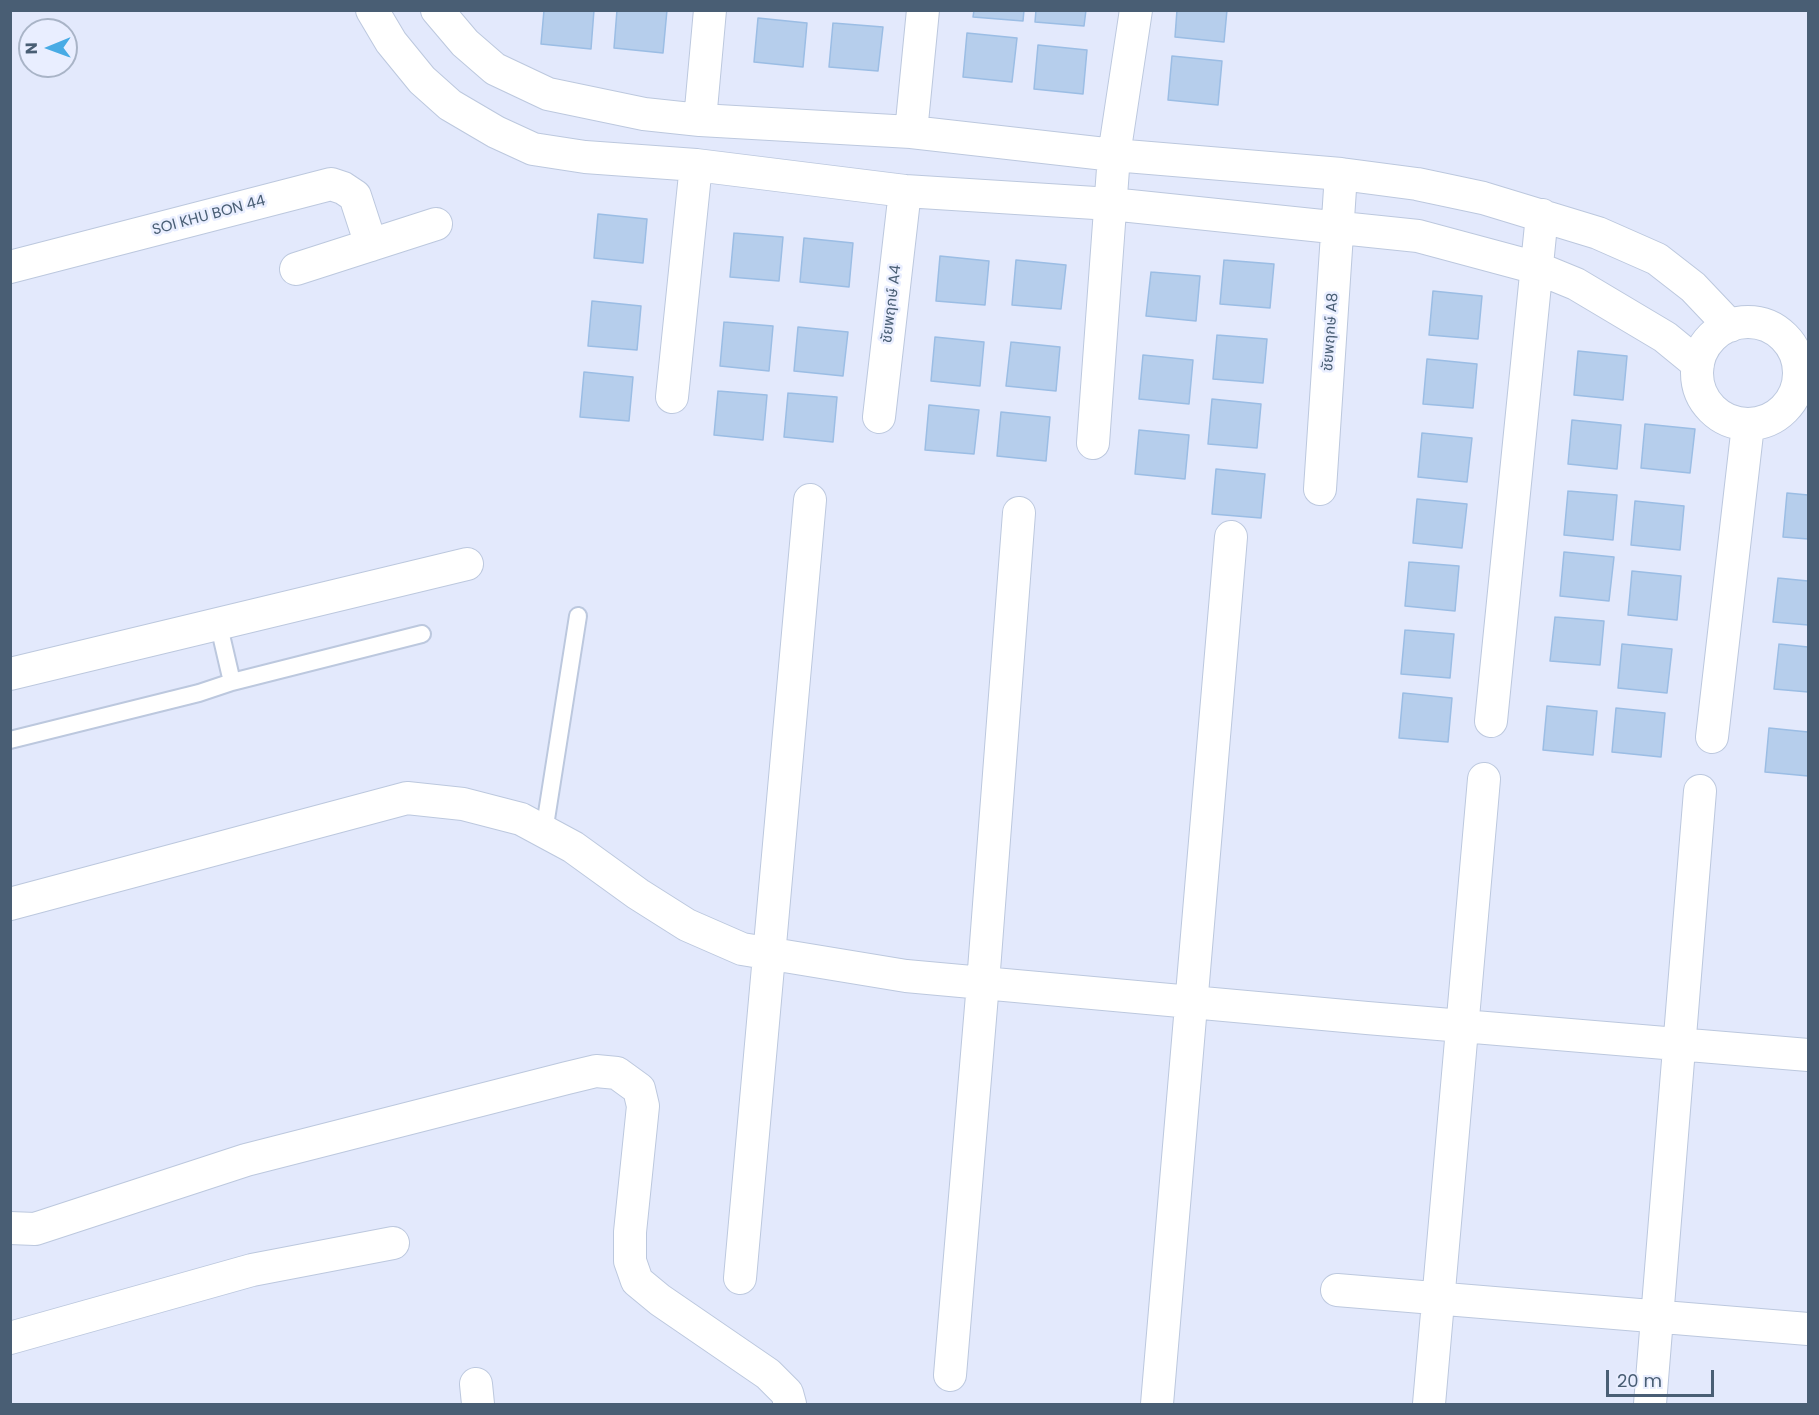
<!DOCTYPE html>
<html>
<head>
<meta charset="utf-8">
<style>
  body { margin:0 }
  #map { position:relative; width:1819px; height:1415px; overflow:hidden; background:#e3e9fc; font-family:Poppins,sans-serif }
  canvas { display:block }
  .frame { position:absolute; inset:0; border:12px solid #495e74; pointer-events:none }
  .north { position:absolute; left:18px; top:18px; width:60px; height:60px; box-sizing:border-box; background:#e9eeff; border:2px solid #a9b4c7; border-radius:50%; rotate:269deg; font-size:16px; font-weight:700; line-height:24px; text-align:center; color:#495e74 }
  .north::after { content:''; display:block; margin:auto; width:21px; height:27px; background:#48abe5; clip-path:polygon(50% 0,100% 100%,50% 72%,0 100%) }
  .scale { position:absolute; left:1606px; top:1370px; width:108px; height:27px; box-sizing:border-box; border:3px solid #495e74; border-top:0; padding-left:8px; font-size:18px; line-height:21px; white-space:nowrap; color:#495e74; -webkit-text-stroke:4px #e9eeff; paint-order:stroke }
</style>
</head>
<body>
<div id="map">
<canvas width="1819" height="1415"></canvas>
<div class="frame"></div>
<div class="north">N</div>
<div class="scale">20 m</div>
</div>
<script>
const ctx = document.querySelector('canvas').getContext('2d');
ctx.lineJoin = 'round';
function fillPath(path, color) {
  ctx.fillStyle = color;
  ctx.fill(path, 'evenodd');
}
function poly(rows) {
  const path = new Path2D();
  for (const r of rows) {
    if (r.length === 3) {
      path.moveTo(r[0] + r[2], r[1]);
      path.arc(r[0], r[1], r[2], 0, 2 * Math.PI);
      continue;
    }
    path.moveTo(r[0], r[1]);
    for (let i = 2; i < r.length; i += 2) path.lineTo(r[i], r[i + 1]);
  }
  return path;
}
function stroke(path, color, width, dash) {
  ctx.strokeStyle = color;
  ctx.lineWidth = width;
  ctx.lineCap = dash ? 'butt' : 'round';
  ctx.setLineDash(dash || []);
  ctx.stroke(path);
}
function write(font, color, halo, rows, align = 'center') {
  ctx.font = font + ' Poppins,"Noto Sans Thai",sans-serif';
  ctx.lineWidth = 5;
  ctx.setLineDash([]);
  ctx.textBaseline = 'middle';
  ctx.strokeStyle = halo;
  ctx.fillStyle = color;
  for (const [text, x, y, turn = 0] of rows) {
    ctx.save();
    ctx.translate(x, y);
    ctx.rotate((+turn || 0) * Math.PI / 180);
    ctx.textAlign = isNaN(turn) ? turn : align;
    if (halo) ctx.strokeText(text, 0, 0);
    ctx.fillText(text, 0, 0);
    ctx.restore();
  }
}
const building = poly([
  [544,10,594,10,591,49,541,44,544,10],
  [617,10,667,10,663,53,614,48,617,10],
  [974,10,1024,10,1023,21,973,17,974,10],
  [1036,10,1086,10,1084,26,1035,22,1036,10],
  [1177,10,1227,10,1224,42,1175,37,1177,10],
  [758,18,807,23,803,67,754,62,758,18],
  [833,23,883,27,878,71,829,67,833,23],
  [967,33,1017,38,1012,82,963,77,967,33],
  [1038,45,1087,50,1083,94,1034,89,1038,45],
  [1172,56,1222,61,1218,105,1168,100,1172,56],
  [598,214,647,219,643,263,594,258,598,214],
  [734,233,783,237,779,281,730,277,734,233],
  [804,238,853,243,849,287,800,282,804,238],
  [940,256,989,261,985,305,936,301,940,256],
  [1016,260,1066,265,1061,309,1012,305,1016,260],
  [1224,260,1274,264,1270,308,1220,304,1224,260],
  [1151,272,1200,276,1196,321,1146,316,1151,272],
  [1433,291,1482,296,1478,339,1429,335,1433,291],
  [592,301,641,306,637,350,588,346,592,301],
  [724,322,773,326,769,371,720,366,724,322],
  [798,327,848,332,843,376,794,371,798,327],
  [1217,335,1267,339,1263,383,1213,379,1217,335],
  [935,337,984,342,980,386,931,381,935,337],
  [1011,342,1060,347,1056,391,1006,386,1011,342],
  [1578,351,1627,356,1623,400,1574,395,1578,351],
  [1143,355,1193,360,1189,404,1139,399,1143,355],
  [1427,359,1477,364,1473,408,1423,404,1427,359],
  [584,372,633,377,629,421,580,417,584,372],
  [718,391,767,395,763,440,714,435,718,391],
  [788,393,837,397,833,442,784,437,788,393],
  [1212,399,1261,404,1257,448,1208,444,1212,399],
  [929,405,979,410,974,454,925,450,929,405],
  [1001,412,1050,417,1046,461,997,456,1001,412],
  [1572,420,1621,425,1617,469,1568,464,1572,420],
  [1645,424,1695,429,1690,473,1641,468,1645,424],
  [1139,430,1189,435,1185,479,1135,474,1139,430],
  [1422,433,1472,438,1467,482,1418,477,1422,433],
  [1216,469,1265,474,1261,518,1212,514,1216,469],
  [1568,491,1617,495,1613,540,1564,535,1568,491],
  [1787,493,1808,495,1808,539,1783,537,1787,493],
  [1417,499,1467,504,1462,548,1413,543,1417,499],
  [1635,501,1684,506,1680,550,1631,545,1635,501],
  [1564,552,1614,557,1609,601,1560,596,1564,552],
  [1409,562,1459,566,1455,611,1405,606,1409,562],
  [1632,571,1681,576,1677,620,1628,615,1632,571],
  [1778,578,1808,581,1808,625,1773,622,1778,578],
  [1555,617,1604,621,1600,665,1550,661,1555,617],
  [1405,630,1454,634,1450,678,1401,674,1405,630],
  [1622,644,1672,649,1667,693,1618,688,1622,644],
  [1779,644,1808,647,1808,692,1774,689,1779,644],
  [1403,693,1452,698,1448,742,1399,738,1403,693],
  [1547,706,1597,711,1593,755,1543,750,1547,706],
  [1616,708,1665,713,1661,757,1612,752,1616,708],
  [1769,728,1808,732,1808,776,1765,772,1769,728]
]);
fillPath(building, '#b6ceec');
stroke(building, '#9bbde4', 1.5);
const lane = poly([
  [232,682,422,634],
  [10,740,199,693,232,682,218,622],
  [544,832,578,616]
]);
const street = poly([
  [372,10,391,42,422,80,450,105,496,132,533,149,585,157,696,165,905,191,1111,204,1418,236,1537,268,1576,284,1665,337,1698,364],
  [437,10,465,43,495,69,548,94,644,114,700,120,911,132,1114,155,1341,174,1417,184,1483,198,1598,233,1657,259,1693,287,1730,326],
  [700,120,710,10],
  [911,132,923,10],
  [10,267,331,184,343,188,355,196,371,245],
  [296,269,436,224],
  [1748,373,51],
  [672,397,696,165],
  [879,417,905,191],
  [1093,443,1114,155,1136,10],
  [1320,489,1341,174],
  [10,674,467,564],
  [1491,721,1542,215],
  [1712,737,1748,425],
  [10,904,407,798,463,804,521,819,573,847,638,894,687,925,742,949,906,976,1367,1018,1808,1055],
  [10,1228,35,1229,246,1160,567,1078,596,1071,617,1073,639,1089,643,1106,630,1232,630,1261,637,1281,660,1300,768,1374,787,1393,790,1404],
  [740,1278,810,500],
  [1337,1290,1808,1329],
  [10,1338,252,1270,393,1243],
  [950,1375,983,983,1019,513],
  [476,1384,478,1404],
  [1157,1404,1231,537],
  [1429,1404,1484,779],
  [1650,1404,1700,791]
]);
stroke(lane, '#bcc8de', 20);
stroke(street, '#bcc8de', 34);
stroke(lane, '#fff', 16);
stroke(street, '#fff', 32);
write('15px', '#495e74', '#e9eeff', [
  ["SOI KHU BON 44",209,216,-15],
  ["ชัยพฤกษ์ A4",892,304,-83],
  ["ชัยพฤกษ์ A8",1331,332,-86]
]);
</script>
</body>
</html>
